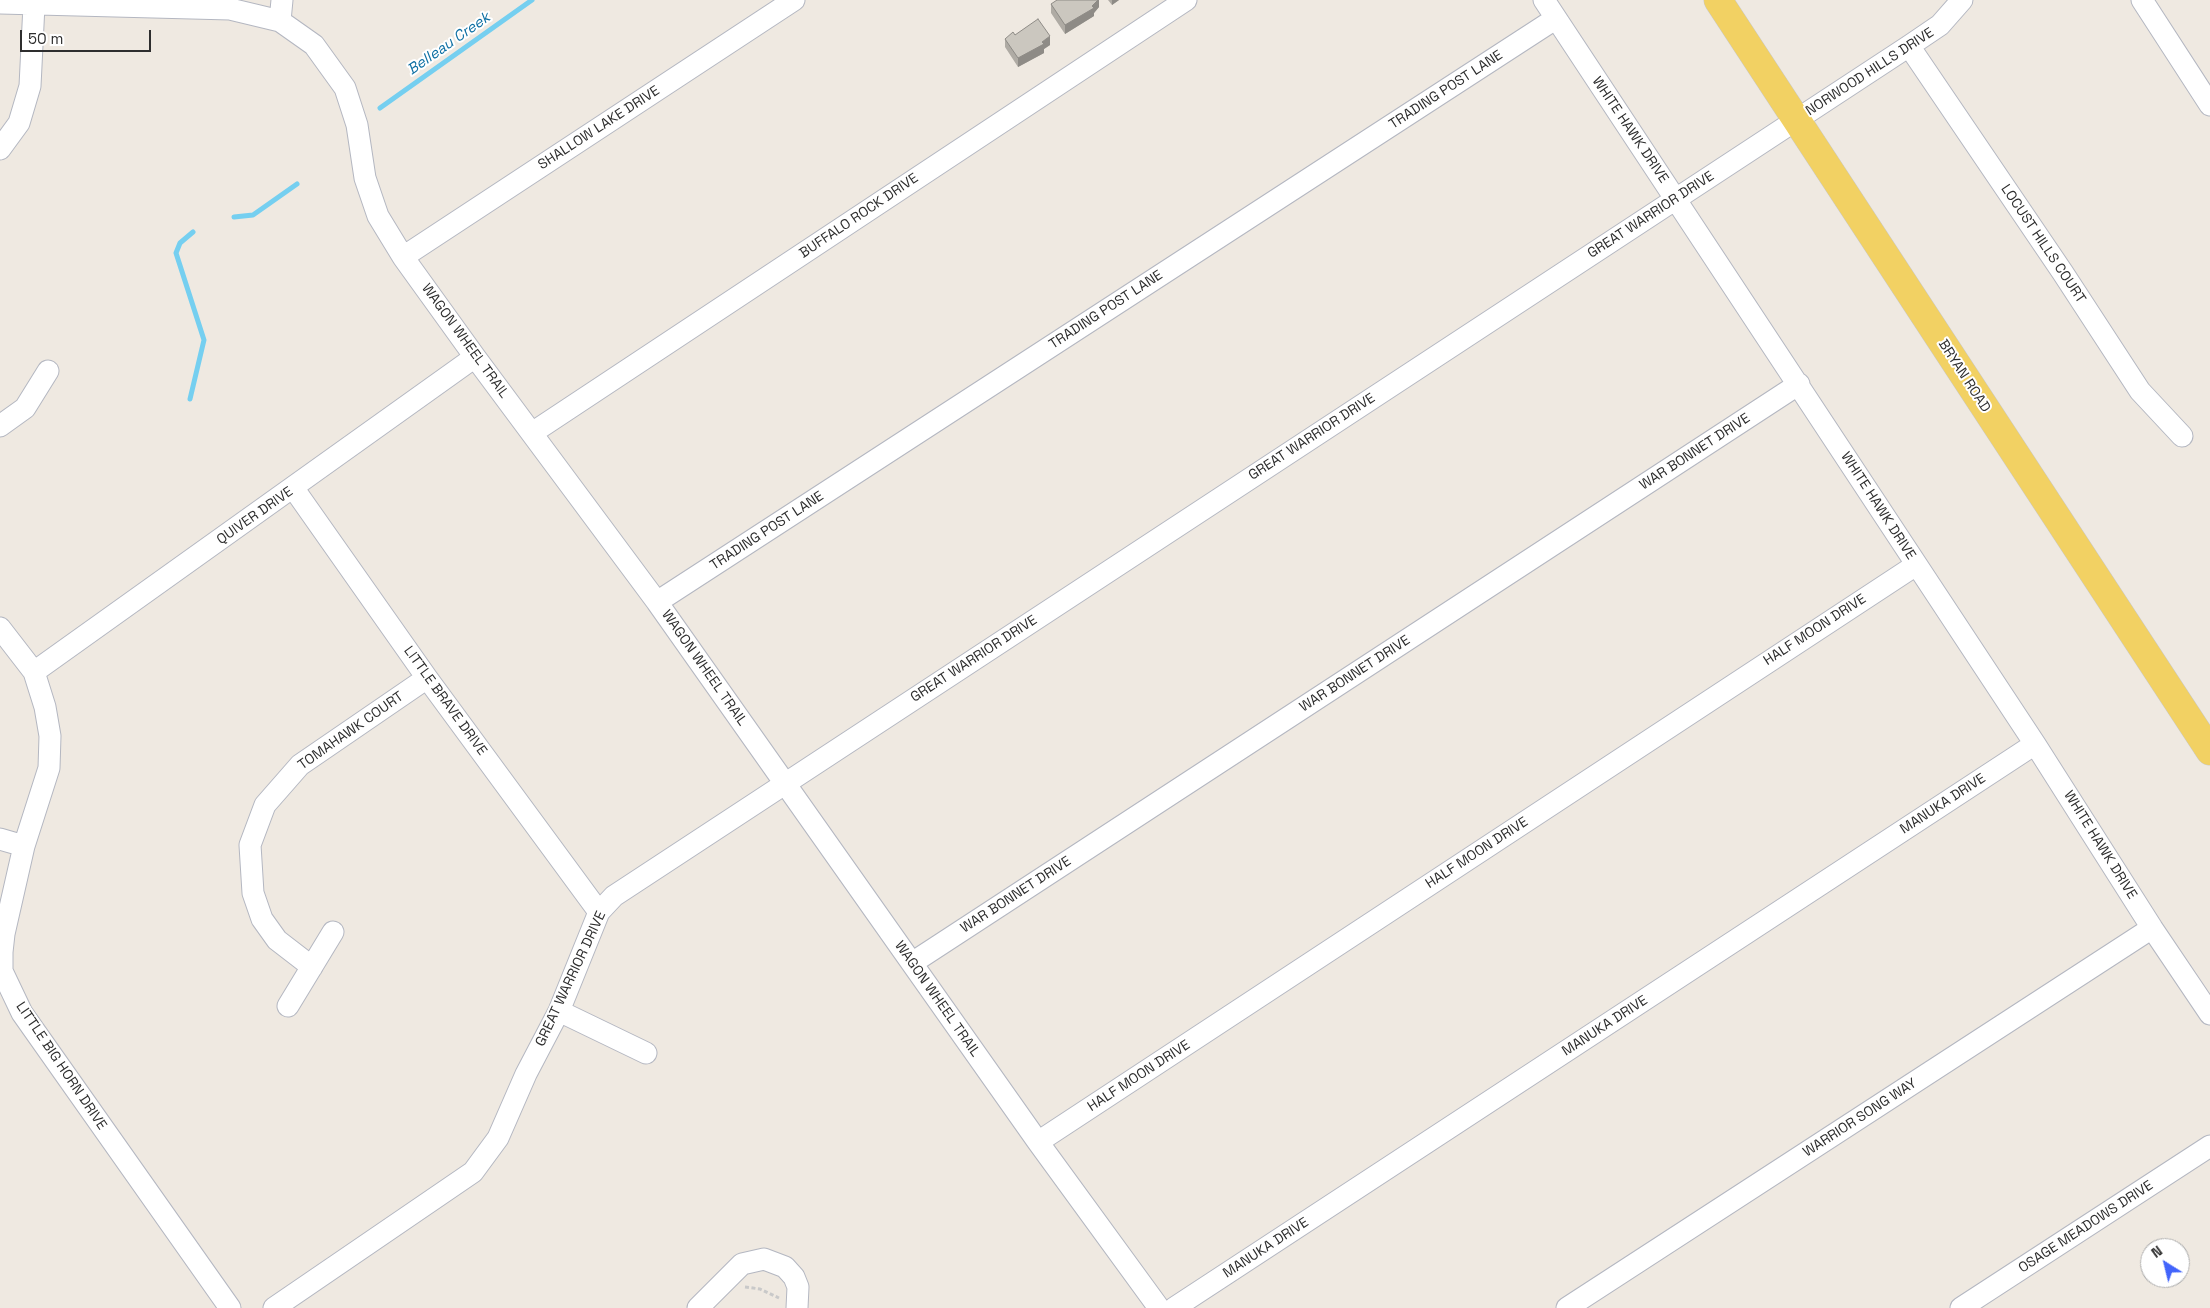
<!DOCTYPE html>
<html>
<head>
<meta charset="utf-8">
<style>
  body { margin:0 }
  #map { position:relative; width:2210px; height:1308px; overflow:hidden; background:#efe9e1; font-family:"Space Grotesk",sans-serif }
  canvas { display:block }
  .north { position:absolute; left:2140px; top:1238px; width:50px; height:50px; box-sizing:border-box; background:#fff; border:1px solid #ababab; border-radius:50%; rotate:324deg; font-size:14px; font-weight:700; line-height:20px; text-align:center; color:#2e2e2e }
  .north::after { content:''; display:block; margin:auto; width:18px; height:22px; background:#4264fb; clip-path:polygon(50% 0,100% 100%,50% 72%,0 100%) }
  .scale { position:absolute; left:20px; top:30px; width:131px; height:22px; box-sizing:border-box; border:2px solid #2e2e2e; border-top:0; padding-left:6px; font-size:15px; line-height:18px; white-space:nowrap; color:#2e2e2e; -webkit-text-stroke:4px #fff; paint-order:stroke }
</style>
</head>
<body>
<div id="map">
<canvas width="2210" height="1308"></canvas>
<div class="north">N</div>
<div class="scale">50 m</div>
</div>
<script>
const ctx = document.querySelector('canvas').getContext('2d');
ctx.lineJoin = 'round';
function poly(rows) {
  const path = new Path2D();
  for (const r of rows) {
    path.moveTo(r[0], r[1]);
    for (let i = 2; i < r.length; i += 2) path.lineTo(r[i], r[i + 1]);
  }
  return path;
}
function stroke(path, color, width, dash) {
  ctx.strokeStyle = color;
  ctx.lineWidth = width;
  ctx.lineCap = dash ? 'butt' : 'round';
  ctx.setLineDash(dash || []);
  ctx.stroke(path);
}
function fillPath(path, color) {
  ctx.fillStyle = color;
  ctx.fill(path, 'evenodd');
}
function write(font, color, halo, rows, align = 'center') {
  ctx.font = font + ' "Space Grotesk",sans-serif';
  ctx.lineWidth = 4;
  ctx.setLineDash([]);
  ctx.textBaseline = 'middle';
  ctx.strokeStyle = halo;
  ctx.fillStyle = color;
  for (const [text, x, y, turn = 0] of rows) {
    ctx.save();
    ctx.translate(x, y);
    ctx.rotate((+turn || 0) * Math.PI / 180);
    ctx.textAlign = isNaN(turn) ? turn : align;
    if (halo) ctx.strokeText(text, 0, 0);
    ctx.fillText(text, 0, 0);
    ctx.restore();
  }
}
stroke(poly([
  [380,108,532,0],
  [234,217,253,215,297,184],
  [190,399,204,340,176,253,180,243,193,232]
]), '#75cff0', 5);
const street = poly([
  [1544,0,2035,744,2152,928,2210,1014],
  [2142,0,2210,105],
  [0,3,230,9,280,21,314,45,345,88,357,125,365,178,378,216,403,257,475,357,657,602,1038,1142,1159,1308],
  [280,21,282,0],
  [1909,46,2063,273,2140,391,2182,436],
  [0,149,19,123,30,86,34,5],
  [403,257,794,0],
  [0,426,25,408,48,371],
  [532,433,1186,0],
  [294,489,427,678,599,912],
  [657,602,1555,19],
  [0,628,34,672,45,707,50,736,49,768,24,846,4,934,2,952,2,971,22,1013,230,1308],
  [34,672,475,357],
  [0,839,24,846],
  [912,963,1799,384],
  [312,967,277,940,262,919,253,893,250,845,265,805,300,765,427,678],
  [288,1006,333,932],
  [559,1011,646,1053],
  [1038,1142,1916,565],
  [274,1308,473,1172,498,1138,526,1074,559,1011,599,912,614,896,1909,46,1940,25,1962,0],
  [698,1308,742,1264,764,1259,785,1267,794,1277,798,1287,797,1308],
  [1174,1308,2035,744],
  [1567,1308,2152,928],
  [1961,1308,2210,1146]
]);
const primary = poly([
  [1718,0,2210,751]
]);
stroke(street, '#b4b7c1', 23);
stroke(primary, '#c9c9c9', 29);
stroke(poly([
  [745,1287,760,1289,779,1298]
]), '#c9c9c9', 3, [4, 2.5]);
stroke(street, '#fff', 21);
stroke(primary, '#f2d163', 28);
fillPath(poly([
  [1099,0,1099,7,1094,13,1094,16,1065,34,1051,13,1051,4],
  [1108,0,1119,0,1112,5],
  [1015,35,1050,45,1044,49,1044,53,1018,67,1005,47,1005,39]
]), '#afaba4');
fillPath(poly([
  [1098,0,1099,0,1099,7,1094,13,1094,16,1065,34,1065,25,1092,6],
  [1112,0,1119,0,1112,5],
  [1050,36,1050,45,1044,49,1044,53,1018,67,1018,58]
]), '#8e8b86');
const building = poly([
  [1057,0,1098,0,1092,6,1094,8,1065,25,1051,4,1057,0],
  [1038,19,1050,36,1042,42,1044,44,1018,58,1005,39,1013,32,1015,35,1038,19]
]);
fillPath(building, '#cbc7bf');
stroke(building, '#8e8b86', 1);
write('14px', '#2e2e2e', '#fff', [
  ["NORWOOD HILLS DRIVE",1870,72,-33],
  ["TRADING POST LANE",1446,90,-33],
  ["SHALLOW LAKE DRIVE",599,128,-33],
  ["WHITE HAWK DRIVE",1630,130,56],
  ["GREAT WARRIOR DRIVE",1651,215,-33],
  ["BUFFALO ROCK DRIVE",859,216,-34],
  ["LOCUST HILLS COURT",2043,244,56],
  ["TRADING POST LANE",1106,310,-33],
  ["WAGON WHEEL TRAIL",465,341,54],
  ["BRYAN ROAD",1964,376,57],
  ["GREAT WARRIOR DRIVE",1312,437,-33],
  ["WAR BONNET DRIVE",1695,452,-33],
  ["WHITE HAWK DRIVE",1878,506,57],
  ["QUIVER DRIVE",255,516,-35],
  ["TRADING POST LANE",767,531,-33],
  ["HALF MOON DRIVE",1815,630,-33],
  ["GREAT WARRIOR DRIVE",974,659,-33],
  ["WAGON WHEEL TRAIL",704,668,55],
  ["WAR BONNET DRIVE",1355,674,-33],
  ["LITTLE BRAVE DRIVE",445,701,54],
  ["TOMAHAWK COURT",351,731,-35],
  ["MANUKA DRIVE",1943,804,-33],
  ["WHITE HAWK DRIVE",2100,845,58],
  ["HALF MOON DRIVE",1477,853,-33],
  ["WAR BONNET DRIVE",1016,895,-33],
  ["GREAT WARRIOR DRIVE",571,979,-65],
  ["WAGON WHEEL TRAIL",937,999,55],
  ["MANUKA DRIVE",1605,1026,-33],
  ["LITTLE BIG HORN DRIVE",61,1066,56],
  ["HALF MOON DRIVE",1139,1076,-33],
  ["WARRIOR SONG WAY",1860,1118,-33],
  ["OSAGE MEADOWS DRIVE",2086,1227,-33],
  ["MANUKA DRIVE",1266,1248,-33]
]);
write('italic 15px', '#0d6fa3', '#fff', [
  ["Belleau Creek",449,44,-35]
]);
</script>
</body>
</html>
